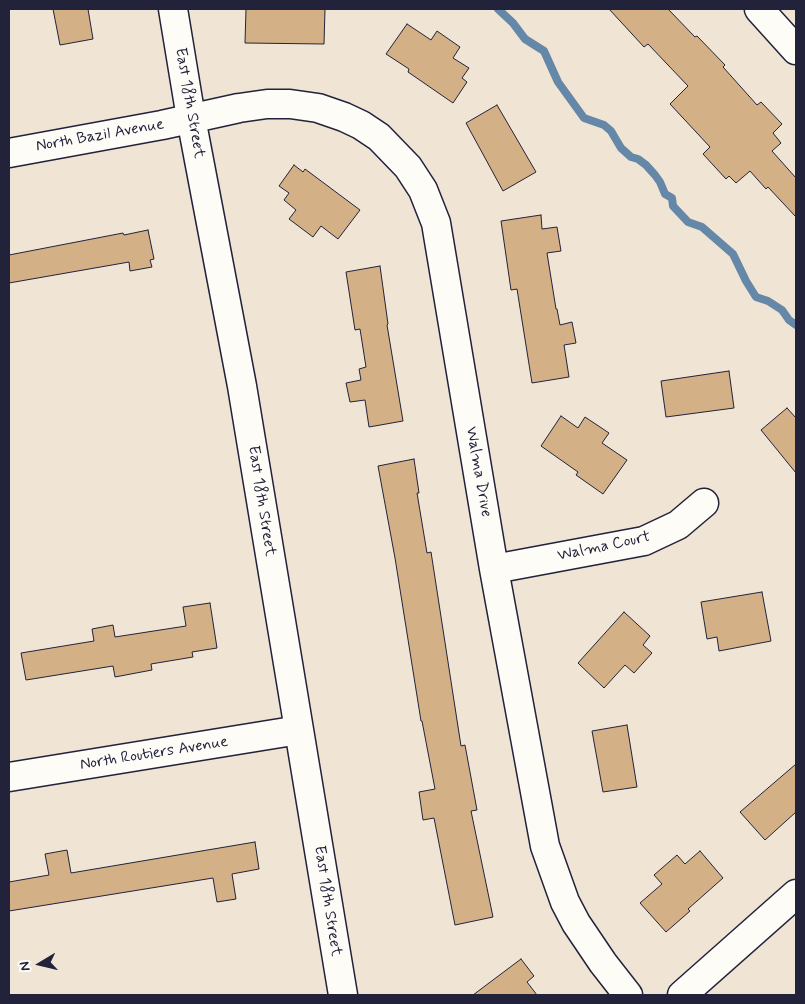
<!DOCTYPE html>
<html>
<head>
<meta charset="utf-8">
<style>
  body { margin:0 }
  #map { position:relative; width:805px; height:1004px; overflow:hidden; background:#f0e5d5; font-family:Mynerve,sans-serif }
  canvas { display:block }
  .frame { position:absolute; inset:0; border:10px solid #22223b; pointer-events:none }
  .north { position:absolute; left:15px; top:939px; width:50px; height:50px; -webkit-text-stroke:4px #fdfcf7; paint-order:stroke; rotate:261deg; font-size:14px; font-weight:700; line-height:20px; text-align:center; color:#22223b }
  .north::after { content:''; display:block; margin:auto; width:18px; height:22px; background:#22223b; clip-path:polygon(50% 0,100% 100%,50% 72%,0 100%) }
</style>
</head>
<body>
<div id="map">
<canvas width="805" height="1004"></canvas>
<div class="frame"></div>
<div class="north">N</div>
</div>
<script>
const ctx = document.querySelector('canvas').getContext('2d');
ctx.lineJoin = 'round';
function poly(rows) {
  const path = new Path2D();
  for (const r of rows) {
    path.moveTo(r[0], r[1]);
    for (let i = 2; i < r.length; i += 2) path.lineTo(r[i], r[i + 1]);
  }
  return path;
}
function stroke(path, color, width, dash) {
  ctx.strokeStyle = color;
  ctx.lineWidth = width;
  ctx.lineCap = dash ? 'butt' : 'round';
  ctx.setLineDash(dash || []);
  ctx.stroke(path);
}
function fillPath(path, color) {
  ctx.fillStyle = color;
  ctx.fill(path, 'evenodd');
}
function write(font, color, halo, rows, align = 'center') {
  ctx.font = font + ' Mynerve,sans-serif';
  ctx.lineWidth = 5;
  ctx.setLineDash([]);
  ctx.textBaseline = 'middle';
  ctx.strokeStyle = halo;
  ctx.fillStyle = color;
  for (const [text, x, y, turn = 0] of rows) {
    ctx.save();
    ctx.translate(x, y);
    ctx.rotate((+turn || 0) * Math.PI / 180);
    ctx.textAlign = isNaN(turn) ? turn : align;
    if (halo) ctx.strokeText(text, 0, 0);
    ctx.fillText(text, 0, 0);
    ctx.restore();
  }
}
stroke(poly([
  [498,9,513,23,525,39,544,51,558,82,584,118,604,125,611,131,621,148,631,157,638,159,646,165,655,175,660,182,665,194,672,198,673,206,688,222,702,227,733,254,746,281,756,297,768,301,782,310,789,320,796,325]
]), '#6587a8', 8);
const building = poly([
  [53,9,88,9,93,39,60,45,53,9],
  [246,9,325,9,324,44,245,43,246,9],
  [609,9,668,9,695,37,697,36,725,65,723,67,757,105,761,102,782,124,773,133,781,143,772,151,796,178,796,217,768,187,766,189,750,171,736,183,729,176,726,179,703,154,710,147,670,104,688,86,648,44,644,47,609,9],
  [407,24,431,40,437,31,460,47,453,58,469,68,462,78,467,82,453,103,408,72,409,69,386,54,407,24],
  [497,105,536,172,503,191,466,123,497,105],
  [294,165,303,172,305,169,360,210,338,239,321,226,313,237,289,219,296,210,284,200,289,193,279,186,294,165],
  [541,215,542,229,557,227,561,251,547,253,556,309,557,309,560,325,572,322,576,343,564,345,569,377,532,383,517,289,511,290,501,221,541,215],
  [148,230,154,259,150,260,152,267,130,271,129,262,9,283,9,255,123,233,124,235,148,230],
  [380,266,388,324,387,325,403,421,369,427,365,400,350,402,346,383,361,380,359,369,366,367,360,329,355,330,346,272,380,266],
  [729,371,734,408,666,417,661,381,729,371],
  [787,408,796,418,796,473,761,430,787,408],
  [561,416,578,428,585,417,609,433,602,443,627,460,603,494,576,475,578,472,541,446,561,416],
  [414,459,419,493,417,493,427,553,431,552,461,746,465,745,477,810,471,811,493,917,455,925,434,818,423,820,419,792,435,789,422,721,421,721,395,558,378,466,414,459],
  [762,592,771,641,719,651,717,637,707,639,701,602,762,592],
  [210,603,217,648,192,652,193,657,151,664,152,670,115,677,113,666,26,680,21,653,94,641,92,629,113,625,115,637,186,626,183,607,210,603],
  [624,612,650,636,643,645,652,653,634,673,625,665,604,688,578,663,624,612],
  [627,725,637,787,603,792,592,731,627,725],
  [796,764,796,812,765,840,740,812,796,764],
  [255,842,259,869,232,874,236,899,217,902,213,878,9,911,9,882,49,875,45,854,67,850,71,873,255,842],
  [700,851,723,878,688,909,690,911,666,932,640,903,662,884,654,875,677,855,685,864,700,851],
  [521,959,534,976,527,982,537,995,473,995,521,959]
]);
fillPath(building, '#d3b085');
stroke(building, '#22223b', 1);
const minor = poly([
  [173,9,191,118,242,386,343,995],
  [759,9,796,50],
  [9,153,162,125,239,108,267,104,290,104,318,108,344,117,361,125,379,137,408,167,423,190,436,223,494,569,545,846,565,902,576,923,603,963,628,995],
  [494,569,644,541,678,525,704,503],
  [9,777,299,730],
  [682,995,796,894]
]);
stroke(minor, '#22223b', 31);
stroke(minor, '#fdfcf7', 28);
write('16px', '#22223b', '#fdfcf7', [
  ["East 18th Street",189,103,80],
  ["North Bazil Avenue",100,136,-10],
  ["Walma Drive",478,472,80],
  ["East 18th Street",261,501,81],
  ["Walma Court",604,547,-12],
  ["North Routiers Avenue",154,754,-9],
  ["East 18th Street",327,901,81]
]);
</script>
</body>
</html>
